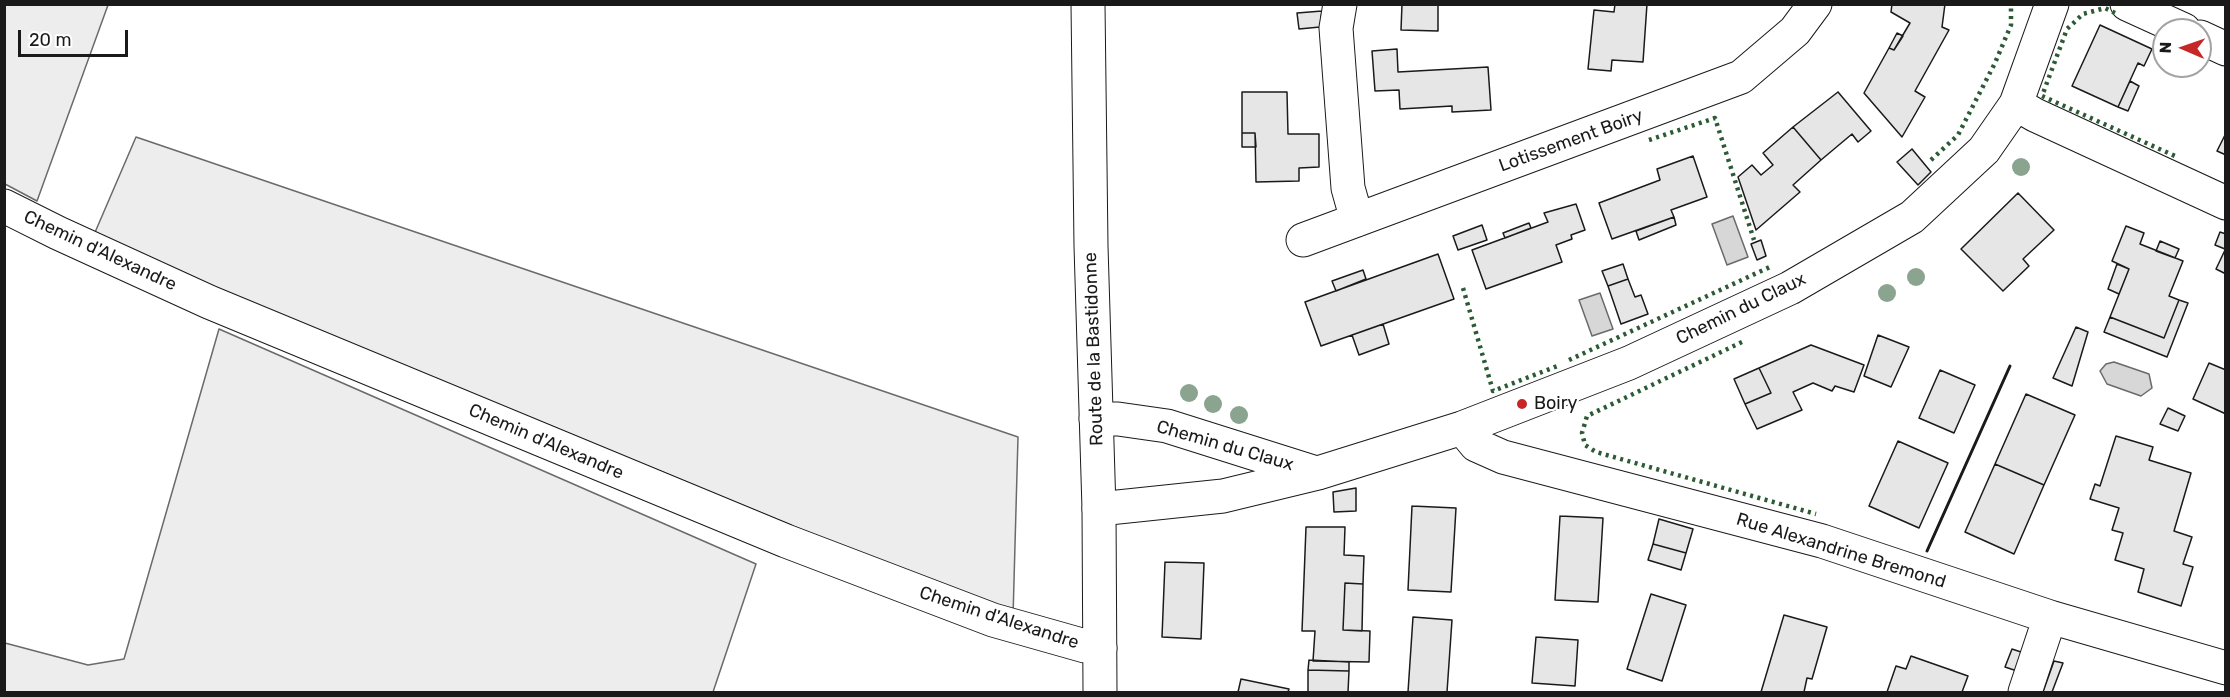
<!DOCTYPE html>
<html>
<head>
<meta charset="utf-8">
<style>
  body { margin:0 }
  #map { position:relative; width:2230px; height:697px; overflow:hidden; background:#fff; font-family:Rubik,sans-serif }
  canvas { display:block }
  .frame { position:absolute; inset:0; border:6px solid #1a1a1a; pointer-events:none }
  .north { position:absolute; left:2152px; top:18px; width:60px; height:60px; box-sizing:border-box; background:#fff; border:2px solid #a3a3a3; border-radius:50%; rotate:272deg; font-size:16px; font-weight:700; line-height:24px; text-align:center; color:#1a1a1a }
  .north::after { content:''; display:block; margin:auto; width:21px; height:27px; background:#c62828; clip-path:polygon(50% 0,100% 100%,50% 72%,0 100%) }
  .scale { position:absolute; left:18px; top:30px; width:110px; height:27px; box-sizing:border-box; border:3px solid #1a1a1a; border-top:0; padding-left:8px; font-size:18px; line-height:21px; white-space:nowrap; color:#1a1a1a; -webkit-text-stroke:4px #fff; paint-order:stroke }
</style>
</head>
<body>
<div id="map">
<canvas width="2230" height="697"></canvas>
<div class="frame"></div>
<div class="north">N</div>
<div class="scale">20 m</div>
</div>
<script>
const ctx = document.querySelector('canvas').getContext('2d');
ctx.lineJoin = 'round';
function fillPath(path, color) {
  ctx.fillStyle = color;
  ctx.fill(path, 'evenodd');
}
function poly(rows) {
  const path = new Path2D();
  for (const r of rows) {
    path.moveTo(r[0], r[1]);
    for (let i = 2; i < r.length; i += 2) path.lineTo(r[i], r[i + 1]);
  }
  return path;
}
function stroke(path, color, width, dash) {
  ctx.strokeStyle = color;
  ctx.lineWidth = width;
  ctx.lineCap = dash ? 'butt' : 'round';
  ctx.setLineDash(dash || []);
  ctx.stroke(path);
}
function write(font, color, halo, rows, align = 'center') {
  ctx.font = font + ' Rubik,sans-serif';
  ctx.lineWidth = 4.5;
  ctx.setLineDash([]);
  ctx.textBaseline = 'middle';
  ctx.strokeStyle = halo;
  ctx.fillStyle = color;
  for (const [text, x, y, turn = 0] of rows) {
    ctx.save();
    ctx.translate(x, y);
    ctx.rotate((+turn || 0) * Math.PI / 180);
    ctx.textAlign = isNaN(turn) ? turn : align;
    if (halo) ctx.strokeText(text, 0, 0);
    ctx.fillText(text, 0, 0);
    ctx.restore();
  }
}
const built = poly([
  [4,5,108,5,37,201,5,184,4,5],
  [136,137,1018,437,1013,617,93,237,136,137],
  [219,329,756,564,713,692,5,692,5,643,88,665,124,659,219,329]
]);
fillPath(built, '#ededed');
stroke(built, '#6a6a6a', 1.5);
const water = poly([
  [1733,216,1748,257,1727,265,1712,224,1733,216],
  [1600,293,1613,329,1592,336,1579,300,1600,293],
  [2114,362,2149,374,2152,388,2141,396,2107,384,2100,371,2106,364,2114,362]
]);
fillPath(water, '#d7d7d7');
stroke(water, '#6a6a6a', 1.5);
const building = poly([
  [1402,4,1438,4,1438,31,1401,30,1402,4],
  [1615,4,1647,4,1643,62,1612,60,1611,71,1588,69,1594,10,1614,12,1615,4],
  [1892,4,1945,4,1942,27,1949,30,1915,91,1925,97,1902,137,1864,93,1889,48,1894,50,1910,23,1891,12,1892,4],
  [1322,11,1320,27,1299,29,1297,13,1322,11],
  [2100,25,2152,49,2144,66,2138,63,2118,107,2072,86,2100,25],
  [1897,33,1903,36,1894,50,1889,48,1897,33],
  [1397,49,1398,72,1488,67,1491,110,1452,112,1452,106,1400,109,1399,90,1375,91,1372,51,1397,49],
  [2130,81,2139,86,2128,111,2118,107,2130,81],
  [1242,92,1287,92,1288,134,1319,134,1319,167,1299,168,1299,181,1256,182,1255,133,1242,133,1242,92],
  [1838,92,1871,131,1858,142,1852,134,1821,160,1793,127,1838,92],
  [1793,127,1821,160,1793,185,1800,192,1756,230,1738,177,1752,165,1761,175,1773,165,1763,153,1793,127],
  [1242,133,1255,133,1256,147,1242,147,1242,133],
  [2226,133,2226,155,2217,151,2226,133],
  [1912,149,1931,172,1918,185,1897,162,1912,149],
  [1693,156,1707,197,1671,210,1674,217,1612,239,1599,203,1660,180,1657,169,1693,156],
  [2018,193,2054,230,2023,259,2029,266,2003,291,1961,249,2018,193],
  [1576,204,1585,230,1571,235,1572,239,1556,245,1562,262,1486,289,1472,250,1548,222,1544,213,1576,204],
  [1674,217,1676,225,1639,240,1636,231,1674,217],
  [1529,223,1531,228,1505,238,1503,233,1529,223],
  [1482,225,1487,240,1458,250,1453,236,1482,225],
  [2126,226,2144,233,2140,244,2183,261,2169,296,2179,300,2164,338,2110,317,2129,269,2112,261,2126,226],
  [2220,232,2226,234,2225,249,2215,245,2220,232],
  [1761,240,1766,256,1757,260,1751,244,1761,240],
  [2160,241,2179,249,2175,258,2156,251,2160,241],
  [2226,248,2226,274,2216,269,2226,248],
  [1438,254,1454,299,1321,346,1305,302,1438,254],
  [1623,264,1628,279,1608,286,1602,271,1623,264],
  [2117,264,2129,269,2119,294,2108,289,2117,264],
  [1363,270,1366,279,1336,291,1332,281,1363,270],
  [1628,279,1635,297,1641,295,1648,314,1621,324,1608,286,1628,279],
  [2179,300,2188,303,2167,357,2104,332,2110,317,2164,338,2179,300],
  [1383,324,1389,344,1359,355,1352,335,1383,324],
  [2076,327,2088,332,2072,386,2053,378,2076,327],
  [1878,335,1909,347,1891,387,1864,376,1878,335],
  [1811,345,1864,365,1854,392,1835,386,1832,391,1813,383,1793,392,1802,410,1757,429,1745,404,1771,393,1759,368,1811,345],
  [2209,363,2226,370,2226,414,2193,399,2209,363],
  [1759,368,1771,393,1745,404,1734,379,1759,368],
  [1940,370,1975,385,1954,433,1919,418,1940,370],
  [2026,394,2075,415,2044,485,1995,464,2026,394],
  [2168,408,2185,416,2178,431,2160,424,2168,408],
  [2116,436,2153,447,2149,460,2191,473,2174,531,2192,537,2183,564,2193,567,2181,606,2138,592,2144,569,2115,560,2123,533,2112,530,2119,508,2090,499,2095,484,2100,486,2116,436],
  [1898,441,1948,463,1919,528,1869,506,1898,441],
  [1995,464,2044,485,2014,554,1965,532,1995,464],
  [1356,488,1356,511,1334,512,1333,492,1356,488],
  [1412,506,1456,508,1451,592,1408,590,1412,506],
  [1560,516,1603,518,1598,602,1555,600,1560,516],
  [1659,519,1693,529,1686,553,1653,544,1659,519],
  [1306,527,1345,527,1344,555,1364,556,1363,584,1345,583,1343,630,1370,631,1369,662,1313,661,1315,631,1302,631,1306,527],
  [1653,544,1686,553,1681,570,1648,560,1653,544],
  [1165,562,1204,563,1201,639,1162,637,1165,562],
  [1345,583,1363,584,1362,631,1343,630,1345,583],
  [1651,594,1686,605,1662,681,1627,669,1651,594],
  [1784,615,1827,627,1812,679,1807,678,1804,692,1761,692,1784,615],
  [1413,617,1452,620,1447,692,1408,692,1413,617],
  [1536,637,1578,640,1575,686,1532,683,1536,637],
  [2012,649,2024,653,2017,671,2005,667,2012,649],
  [1911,656,1968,676,1962,692,1887,692,1896,666,1906,669,1911,656],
  [1309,660,1349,662,1349,671,1308,670,1309,660],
  [2054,661,2063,663,2052,692,2043,692,2054,661],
  [1308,670,1349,671,1348,692,1308,692,1308,670],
  [1241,679,1289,689,1288,692,1238,692,1241,679]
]);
fillPath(building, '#e6e6e6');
stroke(building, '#1a1a1a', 1.5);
const minor = poly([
  [1340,4,1336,28,1348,188,1357,220],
  [2127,4,2184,30],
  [2200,37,2226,49],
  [2016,104,2035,115,2226,203],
  [4,206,58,233,209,302,786,541,993,620,1085,646,1100,648],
  [1303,240,1741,77,1795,31,1815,4],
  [1096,419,1118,419,1167,426,1316,473],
  [1462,428,1476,445,1503,457,1822,541,2050,617,2226,668],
  [1099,509,1223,496,1318,473,1462,428,1629,363,1790,288,1912,217,1984,150,2016,104,2052,4],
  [2025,692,2050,617]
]);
const major = poly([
  [1088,4,1091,246,1099,509,1100,692]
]);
stroke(minor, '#1a1a1a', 35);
stroke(major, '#1a1a1a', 35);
stroke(minor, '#fff', 33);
stroke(major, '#fff', 33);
stroke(poly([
  [2115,13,2105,8,2083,14,2067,29,2042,96,2175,156],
  [1649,140,1715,118,1754,240],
  [1931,160,1958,135,1995,63,2011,25,2011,4],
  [1463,288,1493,391,1560,365],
  [1742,342,1587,416,1582,433,1585,445,1596,452,1816,514],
  [1569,360,1772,266]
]), '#2b5a34', 4.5, [3, 4.5]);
stroke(poly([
  [1927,551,2010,366]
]), '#1a1a1a', 3);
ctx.fillStyle = '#8aa48f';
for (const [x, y] of [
  [2021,167],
  [1916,277],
  [1887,293],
  [1189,393],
  [1213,404],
  [1239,415]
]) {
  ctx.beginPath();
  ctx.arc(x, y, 9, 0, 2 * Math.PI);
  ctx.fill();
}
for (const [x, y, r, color] of [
  [1522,404,6,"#c62828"]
]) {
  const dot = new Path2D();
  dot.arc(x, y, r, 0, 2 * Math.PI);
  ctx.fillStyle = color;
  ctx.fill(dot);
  stroke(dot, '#fff', 2);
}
write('18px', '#1a1a1a', '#fff', [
  ["Lotissement Boiry",1571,141,-20],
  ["Chemin d'Alexandre",100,251,25],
  ["Chemin du Claux",1741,309,-26],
  ["Route de la Bastidonne",1094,349,-92],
  ["Chemin d'Alexandre",546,442,23],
  ["Chemin du Claux",1225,446,16],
  ["Rue Alexandrine Bremond",1841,551,17],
  ["Chemin d'Alexandre",999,618,18]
]);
write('18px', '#1a1a1a', '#fff', [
  ["Boiry",1534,404]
], 'left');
</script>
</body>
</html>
